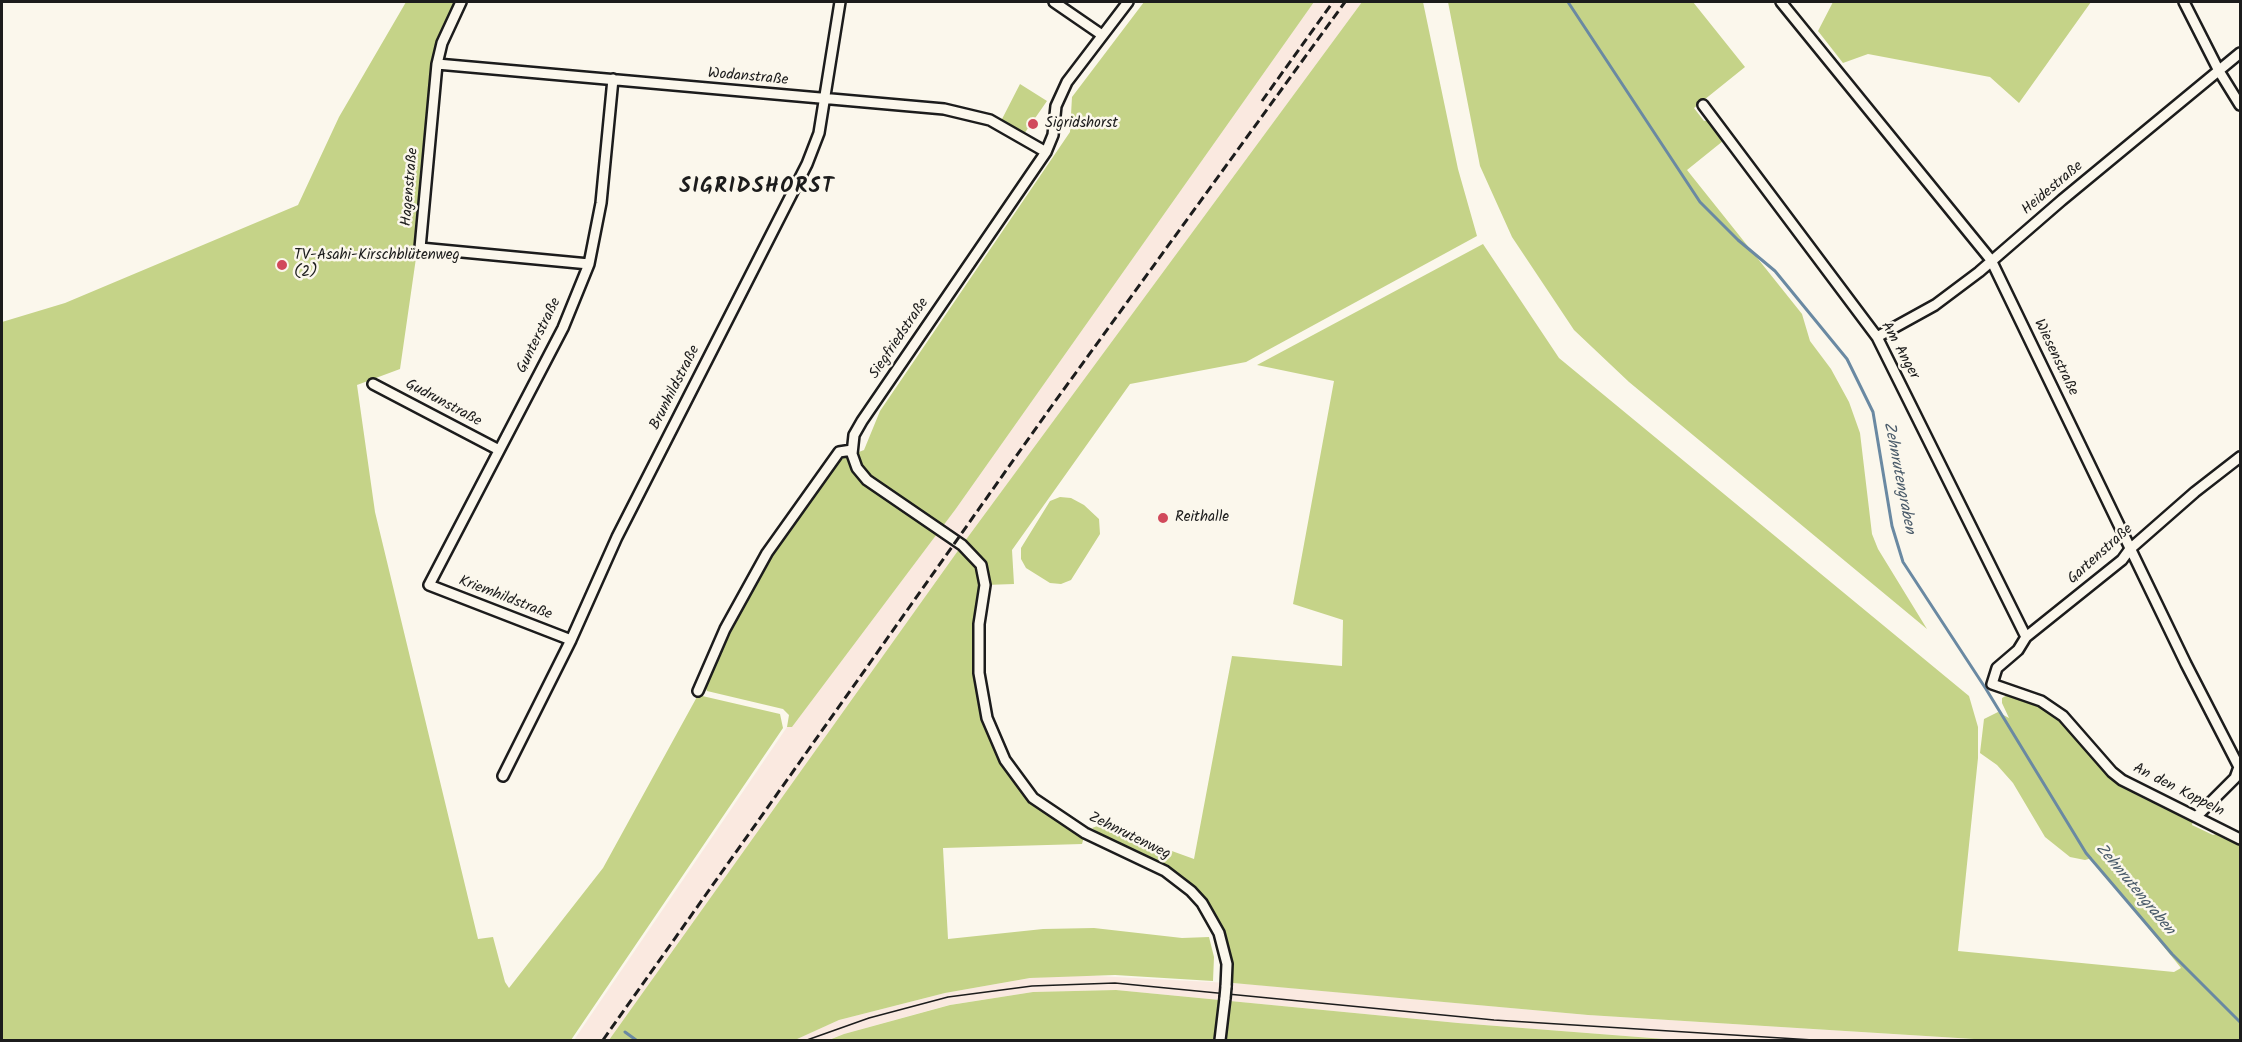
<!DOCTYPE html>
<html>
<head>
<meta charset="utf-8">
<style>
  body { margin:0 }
  #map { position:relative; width:2242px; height:1042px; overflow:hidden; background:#fbf7ec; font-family:Kalam,sans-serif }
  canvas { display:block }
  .frame { position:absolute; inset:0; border:3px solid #1c1c1c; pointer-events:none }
</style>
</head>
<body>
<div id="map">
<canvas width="2242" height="1042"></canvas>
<div class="frame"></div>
</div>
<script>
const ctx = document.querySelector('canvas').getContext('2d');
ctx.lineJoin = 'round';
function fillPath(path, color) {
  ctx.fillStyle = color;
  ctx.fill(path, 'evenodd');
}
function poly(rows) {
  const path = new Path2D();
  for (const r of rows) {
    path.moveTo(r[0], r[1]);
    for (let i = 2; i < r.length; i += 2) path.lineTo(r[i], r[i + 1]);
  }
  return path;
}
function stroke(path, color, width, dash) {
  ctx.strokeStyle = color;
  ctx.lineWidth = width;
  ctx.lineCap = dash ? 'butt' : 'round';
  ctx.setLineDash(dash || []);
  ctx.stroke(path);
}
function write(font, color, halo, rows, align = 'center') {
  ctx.font = font + ' Kalam,sans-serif';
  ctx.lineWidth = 5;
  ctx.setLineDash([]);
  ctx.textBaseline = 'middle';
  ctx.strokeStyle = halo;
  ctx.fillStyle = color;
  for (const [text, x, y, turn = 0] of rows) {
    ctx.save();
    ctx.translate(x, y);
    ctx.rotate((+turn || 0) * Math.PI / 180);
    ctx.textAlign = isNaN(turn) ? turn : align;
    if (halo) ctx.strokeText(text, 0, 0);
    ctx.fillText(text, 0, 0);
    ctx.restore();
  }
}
fillPath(poly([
  [1314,2,1362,2,962,545,609,1040,574,1040,787,727,792,727,955,510],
  [1079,975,1248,984,1588,1015,1990,1040,1677,1040,1458,1023,1116,990,1033,992,949,1005,844,1034,828,1040,795,1040,839,1020,945,993,1030,978]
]), '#fae9e0');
fillPath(poly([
  [406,2,458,2,438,44,417,251,400,369,357,385,375,512,478,939,493,937,505,982,509,988,603,868,698,695,780,714,783,728,571,1040,2,1040,2,322,65,303,298,205,339,117],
  [1144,2,1314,2,955,510,792,727,787,727,789,715,783,709,707,691,704,684,770,554,838,460,864,450,880,411,1070,132,1072,97],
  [1362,2,1423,2,1458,169,1477,236,1246,362,1130,384,1012,550,1014,584,985,585,979,624,987,718,1005,760,1033,798,1085,833,1082,844,943,848,948,939,1043,929,1094,928,1182,938,1209,937,1214,957,1213,981,1115,975,1030,978,945,993,839,1020,795,1040,609,1040,962,545],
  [1448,2,1693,2,1745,67,1694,108,1704,121,1709,120,1723,141,1687,170,1802,314,1810,341,1831,369,1849,402,1860,433,1872,534,1878,549,1927,629,1629,382,1574,330,1512,237,1480,166],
  [1833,2,2091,2,2019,103,1990,77,1868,54,1843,63,1818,31],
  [1020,84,1047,101,1024,134,1001,121],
  [1483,244,1559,358,1969,696,1978,727,1978,758,1958,951,2174,972,2181,968,2092,858,2085,860,2070,857,2045,837,2013,783,1997,765,1980,753,1984,719,1998,712,2009,718,2002,703,2002,698,2011,693,2040,705,2054,715,2113,781,2193,820,2192,825,2213,835,2219,833,2240,844,2240,1040,1990,1040,1588,1015,1233,983,1230,950,1225,935,1218,920,1195,888,1165,866,1101,835,1092,828,1100,825,1194,859,1232,656,1342,666,1343,620,1293,604,1334,381,1257,365],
  [1060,497,1071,498,1084,505,1099,519,1100,534,1071,580,1061,584,1050,583,1026,568,1021,559,1021,548,1050,501],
  [1116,990,1458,1023,1677,1040,829,1040,844,1034,950,1005,1033,992]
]), '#c5d388');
stroke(poly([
  [1568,2,1700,202,1738,240,1775,271,1847,359,1873,412,1892,526,1903,562,1986,689,2086,853,2172,954,2240,1022],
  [625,1032,636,1040]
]), '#6a89a2', 3);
const minor = poly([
  [461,2,442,43,437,64,420,248,589,264],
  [1054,2,1102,35],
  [1128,2,1067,82,1056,106,1053,135,1046,152,862,421,854,435,852,454,857,468,867,480,962,545,981,565,985,585,979,624,979,673,987,718,1005,760,1033,798,1085,833,1165,871,1191,891,1202,903,1219,933,1227,964,1226,987],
  [1781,2,1991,260,2186,664,2239,767],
  [2184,2,2219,71,2240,105],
  [437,64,944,109,990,120,1046,152],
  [1703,105,1877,337,2026,637],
  [1877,337,1935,305,1979,272,2062,200,2240,53],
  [373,384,499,450],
  [2240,457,2195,492,2130,549,2122,560,2026,637,2018,650,1997,668,1992,684,2041,701,2063,716,2112,772,2122,780,2240,839],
  [571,640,429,585,563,328,589,264,601,203,613,79],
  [698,691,725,629,767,553,839,452,852,450],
  [503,776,571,640,617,537,807,164,819,133,840,2],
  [2196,817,2235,778,2239,767],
  [1220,1040,1225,998]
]);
stroke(minor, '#1c1c1c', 14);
stroke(minor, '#fbf7ec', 9);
stroke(poly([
  [807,1040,869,1018,948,997,1032,986,1115,983,1494,1020,1813,1040]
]), '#1c1c1c', 1.5);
stroke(poly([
  [1262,101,1333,2],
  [603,1040,1051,407,1345,2]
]), '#1c1c1c', 3, [9, 4.5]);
const minorBridge = poly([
  [1225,998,1226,987]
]);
stroke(minorBridge, '#1c1c1c', 14, []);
stroke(minorBridge, '#fbf7ec', 9);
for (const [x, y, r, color] of [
  [1033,124,6,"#d1495b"],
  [282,265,6,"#d1495b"],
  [1163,518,6,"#d1495b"]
]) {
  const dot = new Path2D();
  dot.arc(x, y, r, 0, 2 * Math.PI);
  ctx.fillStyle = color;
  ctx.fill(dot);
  stroke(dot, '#fbf7ec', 2);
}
write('15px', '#1c1c1c', '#fbf7ec', [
  ["Wodanstraße",748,78,5],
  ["Hagenstraße",411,187,-85],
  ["Heidestraße",2053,189,-40],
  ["Gunterstraße",540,336,-64],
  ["Siegfriedstraße",900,339,-56],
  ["Am Anger",1899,351,61],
  ["Wiesenstraße",2055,358,64],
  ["Brunhildstraße",676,388,-63],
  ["Gudrunstraße",443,404,28],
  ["Gartenstraße",2101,555,-42],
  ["Kriemhildstraße",505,599,21],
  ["An den Koppeln",2178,791,27],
  ["Zehnrutenweg",1129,837,26]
]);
write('15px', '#1c1c1c', '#fbf7ec', [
  ["Sigridshorst",1045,124],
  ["TV-Asahi-Kirschblütenweg",294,256],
  ["(2)",294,273],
  ["Reithalle",1175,518]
], 'left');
write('italic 16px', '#4a5b6a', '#fbf7ec', [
  ["Zehnrutengraben",1898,478,79],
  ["Zehnrutengraben",2134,890,50]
]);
ctx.letterSpacing = '1.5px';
write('bold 21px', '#1c1c1c', '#fbf7ec', [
  ["SIGRIDSHORST",757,188]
]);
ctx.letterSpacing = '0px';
</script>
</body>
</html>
